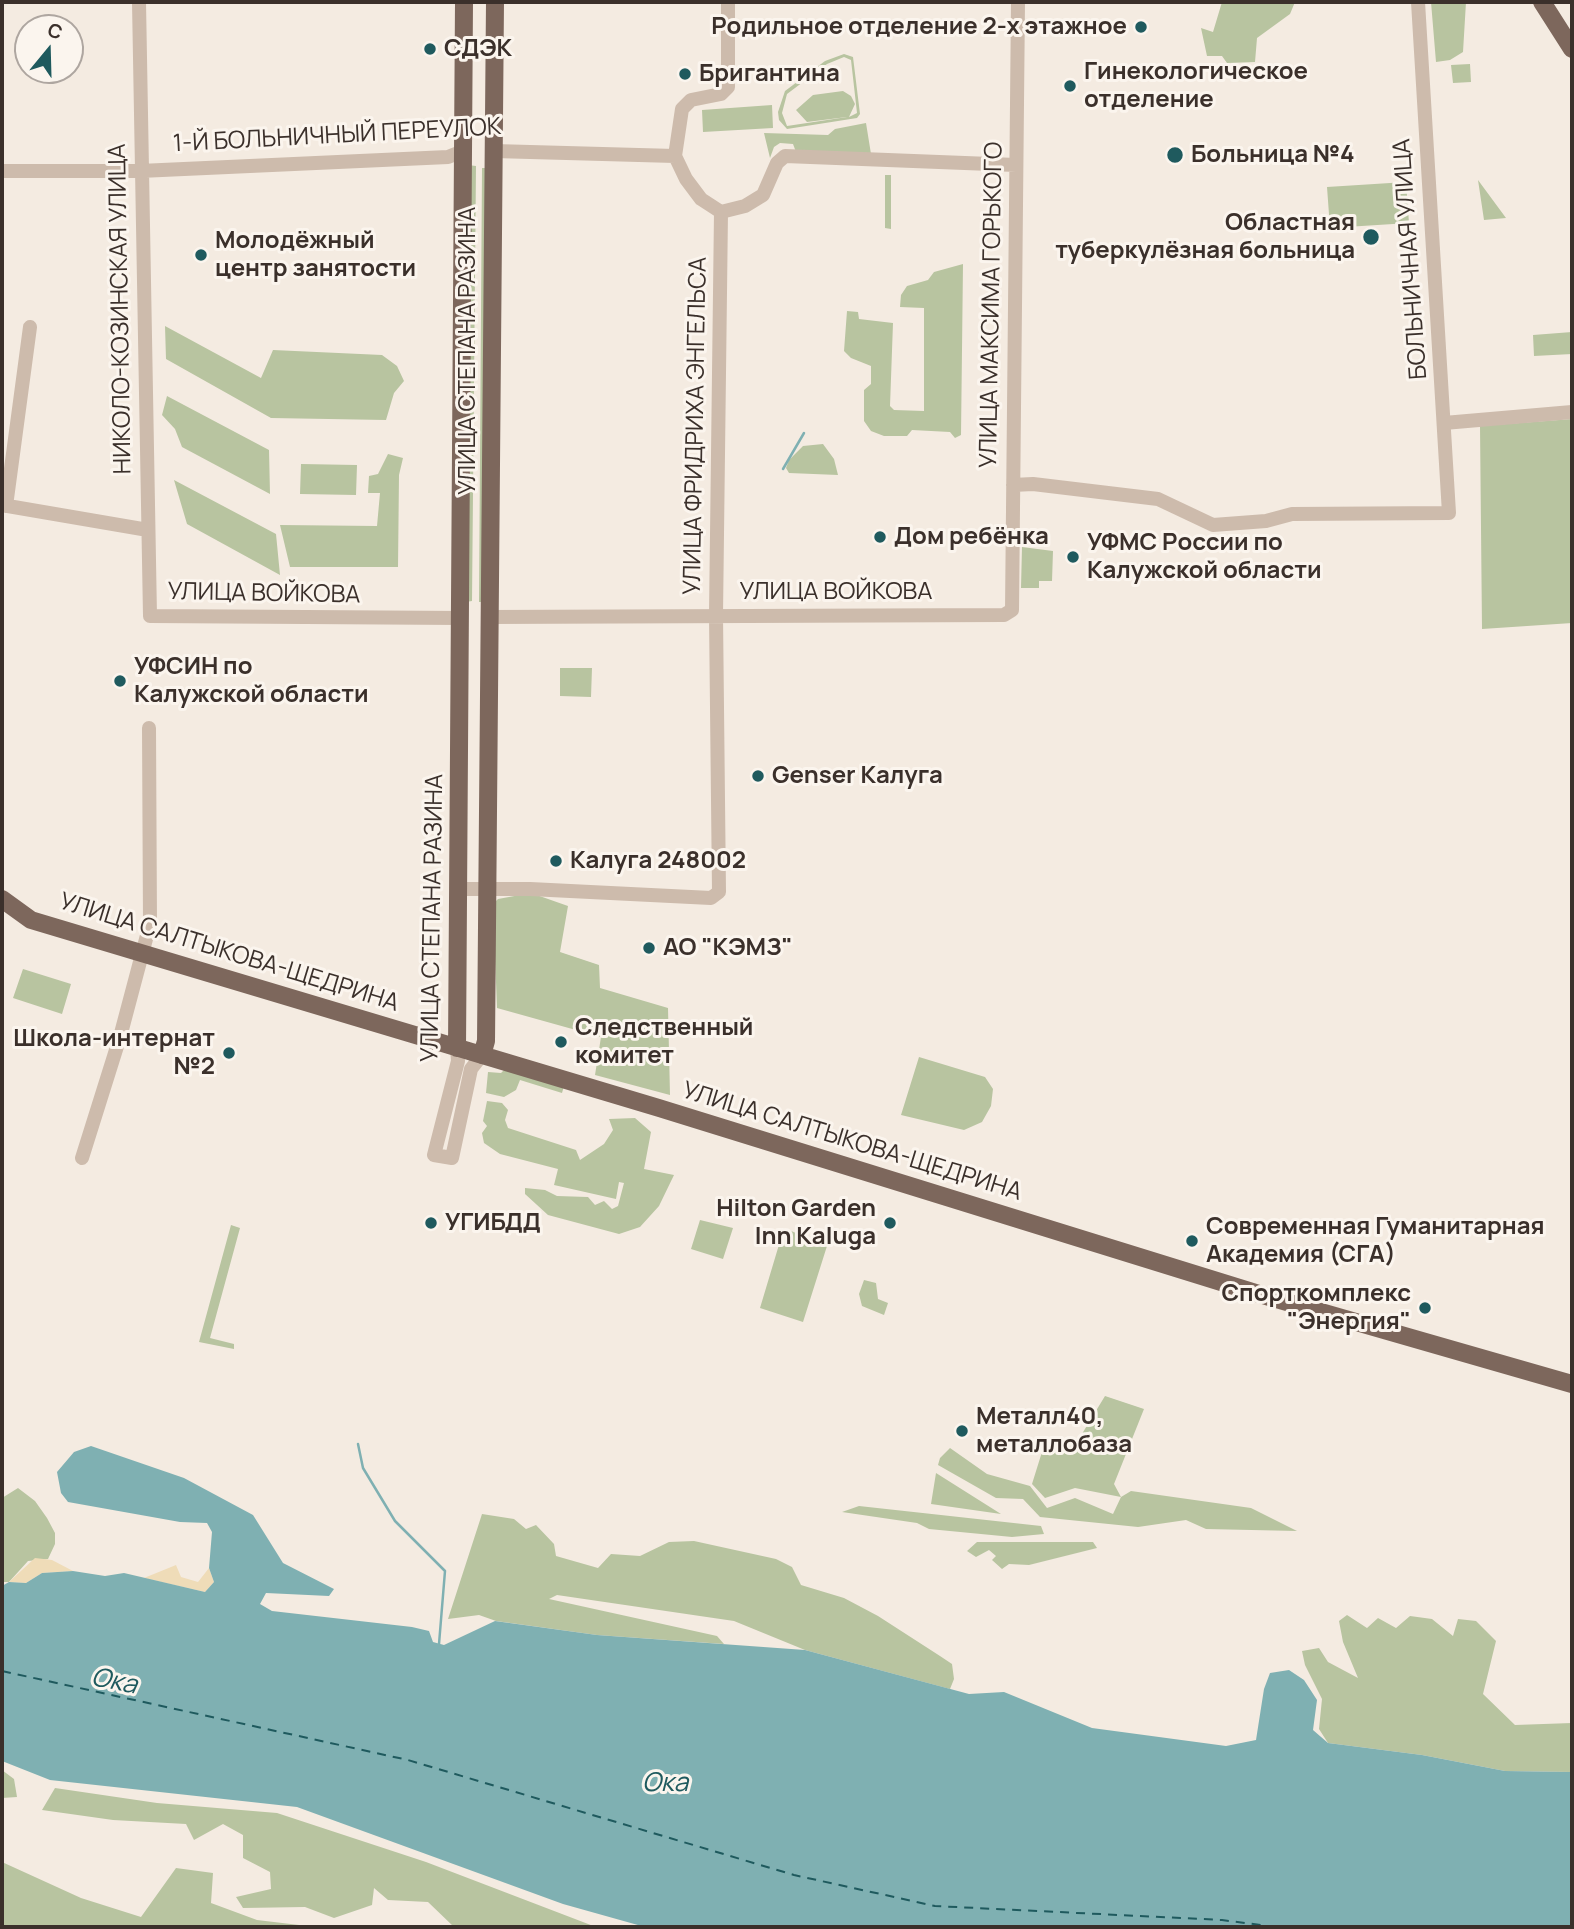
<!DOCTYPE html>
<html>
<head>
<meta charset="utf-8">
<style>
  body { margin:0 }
  #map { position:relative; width:1574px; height:1929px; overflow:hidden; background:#f4ebe1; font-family:Manrope,sans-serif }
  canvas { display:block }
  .frame { position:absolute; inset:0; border:4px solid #3b302b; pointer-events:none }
  .north { position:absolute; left:14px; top:14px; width:70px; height:70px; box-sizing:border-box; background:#fbf5ee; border:2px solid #aea6a0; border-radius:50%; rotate:19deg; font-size:19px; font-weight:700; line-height:28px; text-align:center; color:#3b302b }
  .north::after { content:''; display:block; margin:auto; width:24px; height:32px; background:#1f5a5e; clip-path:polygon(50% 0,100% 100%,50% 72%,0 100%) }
</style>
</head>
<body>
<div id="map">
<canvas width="1574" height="1929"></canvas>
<div class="frame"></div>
<div class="north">С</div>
</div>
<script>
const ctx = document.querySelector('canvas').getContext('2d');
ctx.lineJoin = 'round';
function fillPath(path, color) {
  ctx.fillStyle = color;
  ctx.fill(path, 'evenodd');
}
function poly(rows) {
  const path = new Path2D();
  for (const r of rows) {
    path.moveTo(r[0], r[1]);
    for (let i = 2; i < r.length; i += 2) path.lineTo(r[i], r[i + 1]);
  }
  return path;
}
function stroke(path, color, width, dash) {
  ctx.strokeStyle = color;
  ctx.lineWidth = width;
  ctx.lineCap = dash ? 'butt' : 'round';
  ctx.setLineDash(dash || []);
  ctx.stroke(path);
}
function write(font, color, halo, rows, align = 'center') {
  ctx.font = font + ' Manrope,sans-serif';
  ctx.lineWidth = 6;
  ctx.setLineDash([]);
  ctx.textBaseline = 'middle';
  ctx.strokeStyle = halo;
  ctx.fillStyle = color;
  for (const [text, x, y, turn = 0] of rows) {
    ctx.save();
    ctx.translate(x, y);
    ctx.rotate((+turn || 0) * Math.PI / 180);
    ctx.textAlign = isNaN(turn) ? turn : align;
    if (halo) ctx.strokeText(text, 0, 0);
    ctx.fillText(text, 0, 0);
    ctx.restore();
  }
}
fillPath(poly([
  [1222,2,1295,2,1290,14,1257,38,1255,62,1227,63,1222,56,1207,56,1201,28,1213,32],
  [1431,2,1466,2,1463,52,1450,60,1436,62],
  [844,54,853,57,860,114,857,118,787,129,779,120,778,112,785,91,825,61],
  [844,57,851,60,857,113,849,117,855,104,851,96,843,91,813,95,796,110,807,122,847,117,787,126,782,113,787,94,827,64],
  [1470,64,1471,82,1453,83,1451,65],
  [772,105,773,128,703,132,702,110],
  [866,123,871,154,796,152,793,144,780,143,774,147,770,158,764,133,828,135,835,129],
  [468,165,476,166,472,601,466,602],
  [482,168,490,168,486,602,479,602],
  [885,175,891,175,891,229,885,228],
  [1478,180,1506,218,1484,220],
  [1406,182,1409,223,1330,228,1327,187],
  [963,264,961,435,955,438,950,432,912,430,907,436,884,436,871,431,864,421,864,390,871,384,871,366,851,358,844,351,847,311,858,312,859,319,893,323,890,406,894,410,924,411,924,308,900,307,901,295,907,286,928,280,934,272],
  [165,326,261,378,273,350,382,355,397,366,404,381,394,393,386,420,271,418,166,359],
  [1572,332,1572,354,1534,356,1533,335],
  [167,396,269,450,270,494,182,447,175,429,162,415],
  [1572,419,1572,623,1482,629,1480,426],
  [823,444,834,459,838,475,789,473,786,468,789,460,803,446],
  [388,454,403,458,399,475,398,567,290,567,280,525,377,526,380,493,368,493,369,476,378,474],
  [301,464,357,465,356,495,300,494],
  [174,480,276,534,280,575,187,524],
  [1022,547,1053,551,1052,581,1039,581,1039,588,1021,588],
  [560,668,592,668,591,697,560,696],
  [531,893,568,906,560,952,599,965,600,988,668,1008,670,1095,595,1075,601,1037,497,1008,493,904,498,899],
  [23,969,71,984,62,1014,13,998],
  [919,1057,985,1077,993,1089,991,1106,982,1122,964,1130,901,1115],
  [506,1068,564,1086,562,1093,520,1080,516,1090,504,1097,486,1093,488,1072,501,1073],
  [487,1101,502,1103,508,1110,505,1120,508,1128,576,1150,580,1160,604,1144,613,1130,609,1119,635,1118,651,1132,644,1169,674,1175,659,1206,640,1227,619,1234,548,1215,525,1194,525,1188,545,1190,557,1196,588,1197,595,1205,604,1201,612,1209,618,1206,624,1183,619,1182,616,1199,554,1185,558,1169,500,1154,484,1143,482,1133,487,1126,483,1121],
  [700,1220,733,1228,723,1259,691,1249],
  [231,1225,240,1228,210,1338,234,1344,234,1349,199,1342],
  [784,1228,827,1246,803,1322,760,1308],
  [864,1280,876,1283,878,1299,888,1303,884,1315,862,1306,859,1294],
  [1105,1396,1144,1409,1114,1484,1121,1497,1131,1491,1251,1508,1297,1531,1206,1529,1186,1520,1138,1527,1040,1517,1023,1499,996,1498,938,1465,940,1458,950,1448,987,1474,1030,1486,1047,1508,1075,1498,1113,1514,1121,1497,1075,1488,1045,1498,1032,1484,1046,1439,1074,1447],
  [936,1473,1001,1514,931,1504],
  [18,1488,35,1501,47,1518,55,1533,55,1544,48,1559,28,1561,9,1582,2,1582,2,1498],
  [859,1506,1041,1526,1044,1534,1012,1537,929,1529,917,1523,842,1512],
  [482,1514,514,1519,526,1529,536,1525,554,1544,556,1556,598,1568,611,1554,640,1556,669,1542,694,1541,776,1559,792,1567,801,1585,844,1598,878,1616,940,1656,952,1664,954,1679,950,1689,805,1650,734,1621,557,1595,549,1599,717,1636,724,1644,597,1635,496,1621,479,1615,448,1619],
  [977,1542,1093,1542,1097,1548,1029,1565,1009,1564,1002,1569,992,1560,996,1556,989,1550,976,1557,967,1551],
  [1347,1615,1367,1628,1378,1618,1396,1628,1410,1616,1432,1619,1453,1636,1458,1619,1476,1621,1496,1641,1483,1694,1515,1725,1572,1723,1572,1772,1505,1771,1422,1755,1328,1743,1319,1729,1322,1699,1305,1665,1302,1651,1319,1648,1328,1662,1358,1678,1343,1642,1339,1621],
  [2,1770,14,1779,17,1797,2,1798],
  [55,1788,157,1803,277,1813,426,1862,596,1927,453,1926,428,1902,388,1900,374,1888,372,1905,334,1918,305,1907,243,1908,236,1897,271,1889,270,1872,243,1858,243,1835,223,1824,194,1840,186,1824,113,1820,42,1810],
  [2,1862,81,1898,141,1917,176,1868,213,1873,211,1903,257,1920,316,1927,2,1927]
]), '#b8c4a0');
fillPath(poly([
  [35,1558,52,1560,73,1571,42,1573,26,1583,9,1582],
  [176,1565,181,1577,198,1582,209,1568,214,1582,205,1592,144,1578]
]), '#efdcb8');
fillPath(poly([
  [91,1446,184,1478,253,1515,283,1563,334,1589,329,1596,266,1593,260,1604,272,1611,412,1627,429,1631,433,1642,444,1645,495,1621,597,1635,805,1650,969,1694,1004,1692,1092,1728,1226,1746,1256,1740,1264,1689,1270,1673,1289,1670,1304,1680,1317,1700,1313,1730,1328,1743,1422,1755,1505,1771,1572,1772,1572,1927,645,1927,563,1904,297,1807,50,1780,2,1761,2,1586,9,1582,26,1583,42,1573,73,1571,105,1576,124,1573,205,1592,214,1582,209,1568,212,1532,207,1523,180,1522,68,1502,61,1493,57,1472,74,1452]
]), '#7fb0b2');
stroke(poly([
  [783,469,804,433],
  [358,1444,363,1468,395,1521,445,1571,439,1644]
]), '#7fb0b2', 2.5);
stroke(poly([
  [2,1671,408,1760,794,1875,935,1906,1222,1920,1276,1927]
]), '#1f5a5e', 2, [9, 7]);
stroke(poly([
  [139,2,150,616,461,618],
  [494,151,675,156],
  [2,171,140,171,448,157,463,151],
  [721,212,745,206,763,195,777,163,785,156,1016,165],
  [1444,423,1572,412],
  [1013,485,1033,484,1158,499,1213,525,1266,521,1292,514,1449,513,1418,2],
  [2,505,148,530],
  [6,506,30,327],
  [490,617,1004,615,1012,610,1018,2],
  [459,889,530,889,711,898,719,892,716,615,721,212,701,199,686,179,675,156,682,109,691,100,721,94,728,87,728,2],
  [457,1048,458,1061,434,1155,452,1158,471,1069,482,1055],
  [82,1158,120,1037,150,924,149,728]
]), '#cdbbac', 14);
stroke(poly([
  [1542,2,1572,49],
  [2,899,31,920,659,1108,1269,1297,1572,1384],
  [457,1048,464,2],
  [482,1055,486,1041,495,2]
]), '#7d675c', 18);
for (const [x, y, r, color] of [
  [1141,27,7,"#1f5a5e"],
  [430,49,7,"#1f5a5e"],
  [685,74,7,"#1f5a5e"],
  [1070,86,7,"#1f5a5e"],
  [1175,155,9,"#1f5a5e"],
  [1371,237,9,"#1f5a5e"],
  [201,255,7,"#1f5a5e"],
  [880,537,7,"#1f5a5e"],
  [1073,557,7,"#1f5a5e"],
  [120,681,7,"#1f5a5e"],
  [758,776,7,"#1f5a5e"],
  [556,861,7,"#1f5a5e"],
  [649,948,7,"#1f5a5e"],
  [561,1042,7,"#1f5a5e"],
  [229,1053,7,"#1f5a5e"],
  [431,1223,7,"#1f5a5e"],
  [890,1223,7,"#1f5a5e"],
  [1192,1241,7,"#1f5a5e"],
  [1425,1308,7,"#1f5a5e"],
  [962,1431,7,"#1f5a5e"]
]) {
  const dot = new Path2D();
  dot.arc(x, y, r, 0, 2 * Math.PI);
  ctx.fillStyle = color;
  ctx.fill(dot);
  stroke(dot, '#fbf5ee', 2.5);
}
write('bold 24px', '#3b302b', '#fbf5ee', [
  ["Родильное отделение 2-х этажное",1127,27,"right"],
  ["СДЭК",444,49],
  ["Гинекологическое",1084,72],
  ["отделение",1084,100],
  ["Бригантина",699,74],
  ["Больница №4",1191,155],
  ["Областная",1355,223,"right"],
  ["туберкулёзная больница",1355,251,"right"],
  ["Молодёжный",215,241],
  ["центр занятости",215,269],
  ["Дом ребёнка",894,537],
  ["УФМС России по",1087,543],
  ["Калужской области",1087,571],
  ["УФСИН по",134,667],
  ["Калужской области",134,695],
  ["Genser Калуга",772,776],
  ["Калуга 248002",570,861],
  ["АО \"КЭМЗ\"",663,948],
  ["Следственный",575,1028],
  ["комитет",575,1056],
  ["Школа-интернат",215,1039,"right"],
  ["№2",215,1067,"right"],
  ["Hilton Garden",876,1209,"right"],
  ["Inn Kaluga",876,1237,"right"],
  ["УГИБДД",445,1223],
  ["Современная Гуманитарная",1206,1227],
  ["Академия (СГА)",1206,1255],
  ["Спорткомплекс",1411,1294,"right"],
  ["\"Энергия\"",1411,1322,"right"],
  ["Металл40,",976,1417],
  ["металлобаза",976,1445]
], 'left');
write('24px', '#3b302b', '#fbf5ee', [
  ["1-Й БОЛЬНИЧНЫЙ ПЕРЕУЛОК",337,136,-3],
  ["БОЛЬНИЧНАЯ УЛИЦА",1411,259,-94],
  ["УЛИЦА МАКСИМА ГОРЬКОГО",992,305,-89],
  ["НИКОЛО-КОЗИНСКАЯ УЛИЦА",121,309,-91],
  ["УЛИЦА СТЕПАНА РАЗИНА",468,351,-90],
  ["УЛИЦА ФРИДРИХА ЭНГЕЛЬСА",696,426,-89],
  ["УЛИЦА ВОЙКОВА",836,592],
  ["УЛИЦА ВОЙКОВА",264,594,1],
  ["УЛИЦА СТЕПАНА РАЗИНА",433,918,-89],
  ["УЛИЦА САЛТЫКОВА-ЩЕДРИНА",229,953,17],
  ["УЛИЦА САЛТЫКОВА-ЩЕДРИНА",852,1142,17]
]);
write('italic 26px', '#1f5a5e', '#fbf5ee', [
  ["Ока",114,1682,11],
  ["Ока",665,1784]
]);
</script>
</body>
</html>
